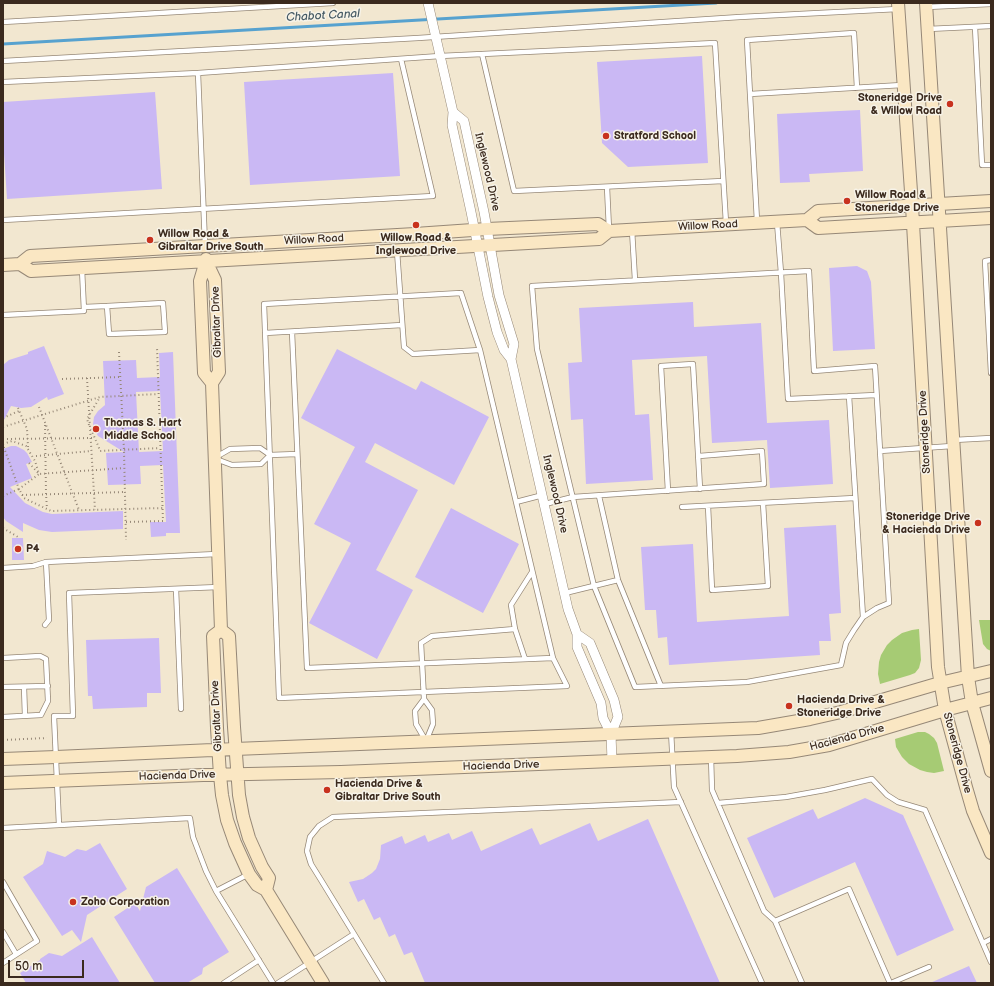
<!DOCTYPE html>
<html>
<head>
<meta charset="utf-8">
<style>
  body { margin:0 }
  #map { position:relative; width:994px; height:986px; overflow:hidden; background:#f2e7d0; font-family:"Balsamiq Sans",sans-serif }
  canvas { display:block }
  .frame { position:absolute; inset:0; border:4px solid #3b2a1e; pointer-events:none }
  .scale { position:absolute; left:8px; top:960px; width:76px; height:18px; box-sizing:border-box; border:2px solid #3b2a1e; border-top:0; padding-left:5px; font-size:12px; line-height:14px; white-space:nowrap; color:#3b2a1e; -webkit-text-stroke:3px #f7f3e8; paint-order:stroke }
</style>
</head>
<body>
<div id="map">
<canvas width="994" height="986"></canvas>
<div class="frame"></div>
<div class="scale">50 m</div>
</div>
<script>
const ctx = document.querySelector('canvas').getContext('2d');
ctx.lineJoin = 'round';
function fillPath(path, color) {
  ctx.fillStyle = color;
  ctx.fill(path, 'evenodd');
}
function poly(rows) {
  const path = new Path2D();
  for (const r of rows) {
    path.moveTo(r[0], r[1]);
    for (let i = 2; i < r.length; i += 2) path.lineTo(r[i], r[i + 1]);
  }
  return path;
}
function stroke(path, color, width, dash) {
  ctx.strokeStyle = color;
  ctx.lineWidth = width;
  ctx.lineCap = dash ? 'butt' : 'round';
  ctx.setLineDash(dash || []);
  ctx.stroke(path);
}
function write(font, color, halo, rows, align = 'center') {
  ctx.font = font + ' "Balsamiq Sans",sans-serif';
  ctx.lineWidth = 3;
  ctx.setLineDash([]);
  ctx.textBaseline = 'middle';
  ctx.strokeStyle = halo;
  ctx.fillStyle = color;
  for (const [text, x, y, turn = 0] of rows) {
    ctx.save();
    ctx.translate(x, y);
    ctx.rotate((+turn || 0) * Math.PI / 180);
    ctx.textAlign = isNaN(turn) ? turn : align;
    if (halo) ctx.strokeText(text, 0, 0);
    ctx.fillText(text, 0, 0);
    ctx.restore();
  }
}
fillPath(poly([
  [979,620,991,620,991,651,987,649,983,644],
  [919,629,921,660,919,668,915,673,910,675,880,684,878,674,879,662,881,655,887,645,892,640,902,633,912,630],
  [918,732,925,732,929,734,934,738,937,743,944,771,934,773,927,772,920,770,909,764,902,757,896,747,895,739]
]), '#a6cb74');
stroke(poly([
  [3,44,716,3]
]), '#57a2cf', 3);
fillPath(poly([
  [702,56,708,163,628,167,602,143,597,62],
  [393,73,400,176,250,185,244,82],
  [155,92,162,189,7,199,3,138,3,102],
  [860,110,863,171,809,174,810,182,780,183,777,114],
  [857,266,867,271,871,282,875,349,833,351,829,268],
  [693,302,694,327,761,323,767,423,829,420,833,484,770,488,767,440,712,443,707,356,632,360,635,415,649,414,653,480,586,484,583,419,571,420,568,363,582,362,579,308],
  [44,346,64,394,48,400,47,397,31,407,21,408,11,406,3,422,3,365,9,360,28,354,28,352],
  [337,349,416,390,421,381,489,417,454,485,375,443,365,462,418,490,376,570,413,590,377,659,309,623,351,543,314,524,355,447,301,418],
  [173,352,180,533,166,533,166,536,151,537,150,522,166,522,163,465,140,466,141,484,108,485,106,453,124,452,98,436,95,431,93,424,94,417,98,411,105,405,103,361,136,360,137,378,160,377,159,353],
  [160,391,163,451,139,452,136,392],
  [11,446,16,446,24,450,27,453,32,462,26,464,32,478,10,487,25,503,43,512,52,514,123,511,123,529,52,532,39,530,23,523,23,532,6,521,3,517,3,449],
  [451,508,519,544,483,613,415,577],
  [836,525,841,613,829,614,831,641,819,641,820,655,669,665,667,637,658,638,656,610,645,610,641,547,693,544,697,622,789,616,784,528],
  [12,538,23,538,24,560,12,560],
  [159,638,161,693,147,693,147,707,93,709,92,696,88,696,86,640],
  [865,798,903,815,954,930,897,956,855,862,774,898,747,838,813,809,818,819],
  [648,819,720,983,425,983,412,952,404,955,395,934,389,937,380,917,374,920,364,899,358,902,349,882,363,879,372,873,376,869,380,859,381,845,402,836,405,844,425,835,428,842,449,833,452,840,472,831,481,851,532,828,540,845,590,823,598,841],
  [100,843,127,889,87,915,81,942,72,930,62,936,23,877,43,864,47,851,65,857,77,849,86,851],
  [177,868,229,952,203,968,202,974,187,983,155,983,114,917,135,903,140,911,146,887],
  [92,937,120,983,26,983,20,973,40,960,40,959,49,953,62,956],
  [969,966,977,983,930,983]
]), '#cab8f4');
const lane = poly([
  [927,7,991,4],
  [3,22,333,3],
  [975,27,982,165,991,165],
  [928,29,991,26],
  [482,54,514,191,723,181],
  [3,61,418,38,740,17,898,9],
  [198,73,205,245],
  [3,82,198,73,440,56,715,43,726,223],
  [750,94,902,85],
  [607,187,609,229],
  [3,220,433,196,401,59],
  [757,221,747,40,854,33,857,88],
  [777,222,781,273,788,399,876,395],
  [632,230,635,280],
  [397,251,404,347,413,354,480,350],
  [991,260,985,261,991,373],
  [809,271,814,371,875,366,889,603,877,608,863,617,854,630,846,643,841,665,747,682,635,687,594,586,537,349,532,286,809,271],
  [461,293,480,350,553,658,567,686,279,698,264,304,461,293],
  [84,307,107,306,109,334,165,332,163,303,107,306],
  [3,315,84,311,82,269],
  [292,332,307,668,553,658],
  [265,333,402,325],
  [849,396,863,617],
  [954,440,991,438],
  [880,451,952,446],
  [216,457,230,449,260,448,270,455,297,454],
  [216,459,232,465,261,464,270,455],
  [668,491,661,366,693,364,700,489],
  [599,496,618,580,661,686],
  [516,502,543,495],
  [545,504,573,497,764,484,762,451,699,456],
  [708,506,712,590,768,586,763,503],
  [682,507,855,498],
  [3,568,33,566,46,562,217,554],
  [176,589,181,709],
  [565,593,618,580],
  [45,625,49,620,46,562],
  [3,658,40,656,46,659,48,701,41,715,3,717],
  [525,659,515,629,511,605,532,572],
  [3,687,48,686],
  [24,687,25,716],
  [424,699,415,711,416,724,426,741,433,724,432,710,424,699,421,643,432,636,515,629],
  [671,731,674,787,762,983],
  [711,757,712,790,764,911,775,921,802,983],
  [718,803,786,797,825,790,872,779,887,795,898,802,925,810,991,962],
  [59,825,54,716,73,716,69,593,219,587],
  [3,828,190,818,193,837,206,871,216,891,273,983],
  [3,882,37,941,3,963],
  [216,891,249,874],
  [775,921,849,889,890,983],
  [3,932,16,954],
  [983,943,991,939],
  [224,983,259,960],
  [278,983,354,934],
  [384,983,321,880,311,864,307,851,310,837,319,826,333,817,681,802],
  [891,983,929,967]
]);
const street = poly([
  [428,3,453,112,452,125,471,212,488,297,497,332,504,350,511,359],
  [453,112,464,121,484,212,499,295,514,344,511,359,568,609,577,634,577,647,601,703,603,718,611,734],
  [577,634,590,643,614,700,618,717,611,734,612,761]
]);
const secondary = poly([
  [898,3,912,206,938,667,945,710,966,787,973,811,991,853],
  [926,3,968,677,972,703,991,771],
  [807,220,818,211,991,201],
  [206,259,206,261,200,281,204,373,212,383],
  [206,261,215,280,219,372,212,383,221,630,229,636,234,727,239,795,243,817,249,838,262,867,269,878,266,890],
  [20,264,30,256,415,234,487,229,598,224,609,231],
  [3,265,20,264,31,271,599,239,609,231,807,220,818,228,991,218],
  [221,630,213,636,217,728,220,775,222,795,227,820,235,843,249,874,257,885,266,890,323,983],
  [3,759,56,757,235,749,758,728,810,719,841,712,940,683,991,671],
  [3,783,203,775,341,772,612,761,737,756,789,752,829,745,945,710,991,698]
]);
stroke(lane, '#968877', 6);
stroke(street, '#968877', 10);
stroke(secondary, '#968877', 14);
stroke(poly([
  [119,352,124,450,126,540],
  [87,378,95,510],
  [62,379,121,377],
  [39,407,79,510],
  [18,408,27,429,28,447],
  [3,418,19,411],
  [45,425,46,494,47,509],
  [89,425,87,419,100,397],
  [3,427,100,397,158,394],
  [91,429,99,448,100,451,160,448],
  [3,439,95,438],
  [3,444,12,441,26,446,35,461,39,474,19,489,3,445],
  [36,456,91,451],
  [29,463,39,474,124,468],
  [22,495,125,492],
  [3,496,19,489,24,498,51,511,163,508],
  [126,522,163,521,157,347],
  [3,528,6,530,18,537],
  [3,740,47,738]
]), '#968877', 2, [1, 3]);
stroke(lane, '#fff', 4.5);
stroke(street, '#fff', 9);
stroke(secondary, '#fae7c3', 12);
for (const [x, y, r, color] of [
  [950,104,4,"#c8321e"],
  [606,136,4,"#c8321e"],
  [847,201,4,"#c8321e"],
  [416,225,4,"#c8321e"],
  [150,240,4,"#c8321e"],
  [96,429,4,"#c8321e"],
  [978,523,4,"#c8321e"],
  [18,549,4,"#c8321e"],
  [789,706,4,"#c8321e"],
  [327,790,4,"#c8321e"],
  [73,902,4,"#c8321e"]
]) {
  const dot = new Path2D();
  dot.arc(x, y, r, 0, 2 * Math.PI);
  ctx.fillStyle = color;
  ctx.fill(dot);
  stroke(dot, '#f7f3e8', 1.5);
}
write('bold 11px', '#3b2a1e', '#f7f3e8', [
  ["Stoneridge Drive",942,98,"right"],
  ["& Willow Road",942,111,"right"],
  ["Stratford School",614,136],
  ["Willow Road &",855,195],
  ["Stoneridge Drive",855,208],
  ["Willow Road &",158,234],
  ["Gibraltar Drive South",158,247],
  ["Willow Road &",416,238,"center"],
  ["Inglewood Drive",416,251,"center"],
  ["Thomas S. Hart",104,423],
  ["Middle School",104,436],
  ["Stoneridge Drive",970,517,"right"],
  ["& Hacienda Drive",970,530,"right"],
  ["P4",26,549],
  ["Hacienda Drive &",797,700],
  ["Stoneridge Drive",797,713],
  ["Hacienda Drive &",335,784],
  ["Gibraltar Drive South",335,797],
  ["Zoho Corporation",81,902]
], 'left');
write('11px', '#3b2a1e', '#f7f3e8', [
  ["Inglewood Drive",487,172,77],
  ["Willow Road",708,226,-3],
  ["Willow Road",314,240,-3],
  ["Gibraltar Drive",217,322,-92],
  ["Stoneridge Drive",925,432,-93],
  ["Inglewood Drive",555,494,77],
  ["Gibraltar Drive",217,716,-93],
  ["Hacienda Drive",847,738,-15],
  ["Stoneridge Drive",957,753,75],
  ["Hacienda Drive",501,766,-2],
  ["Hacienda Drive",177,776,-2]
]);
write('italic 12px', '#465a65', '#f7f3e8', [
  ["Chabot Canal",323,16,-3]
]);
</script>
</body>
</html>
